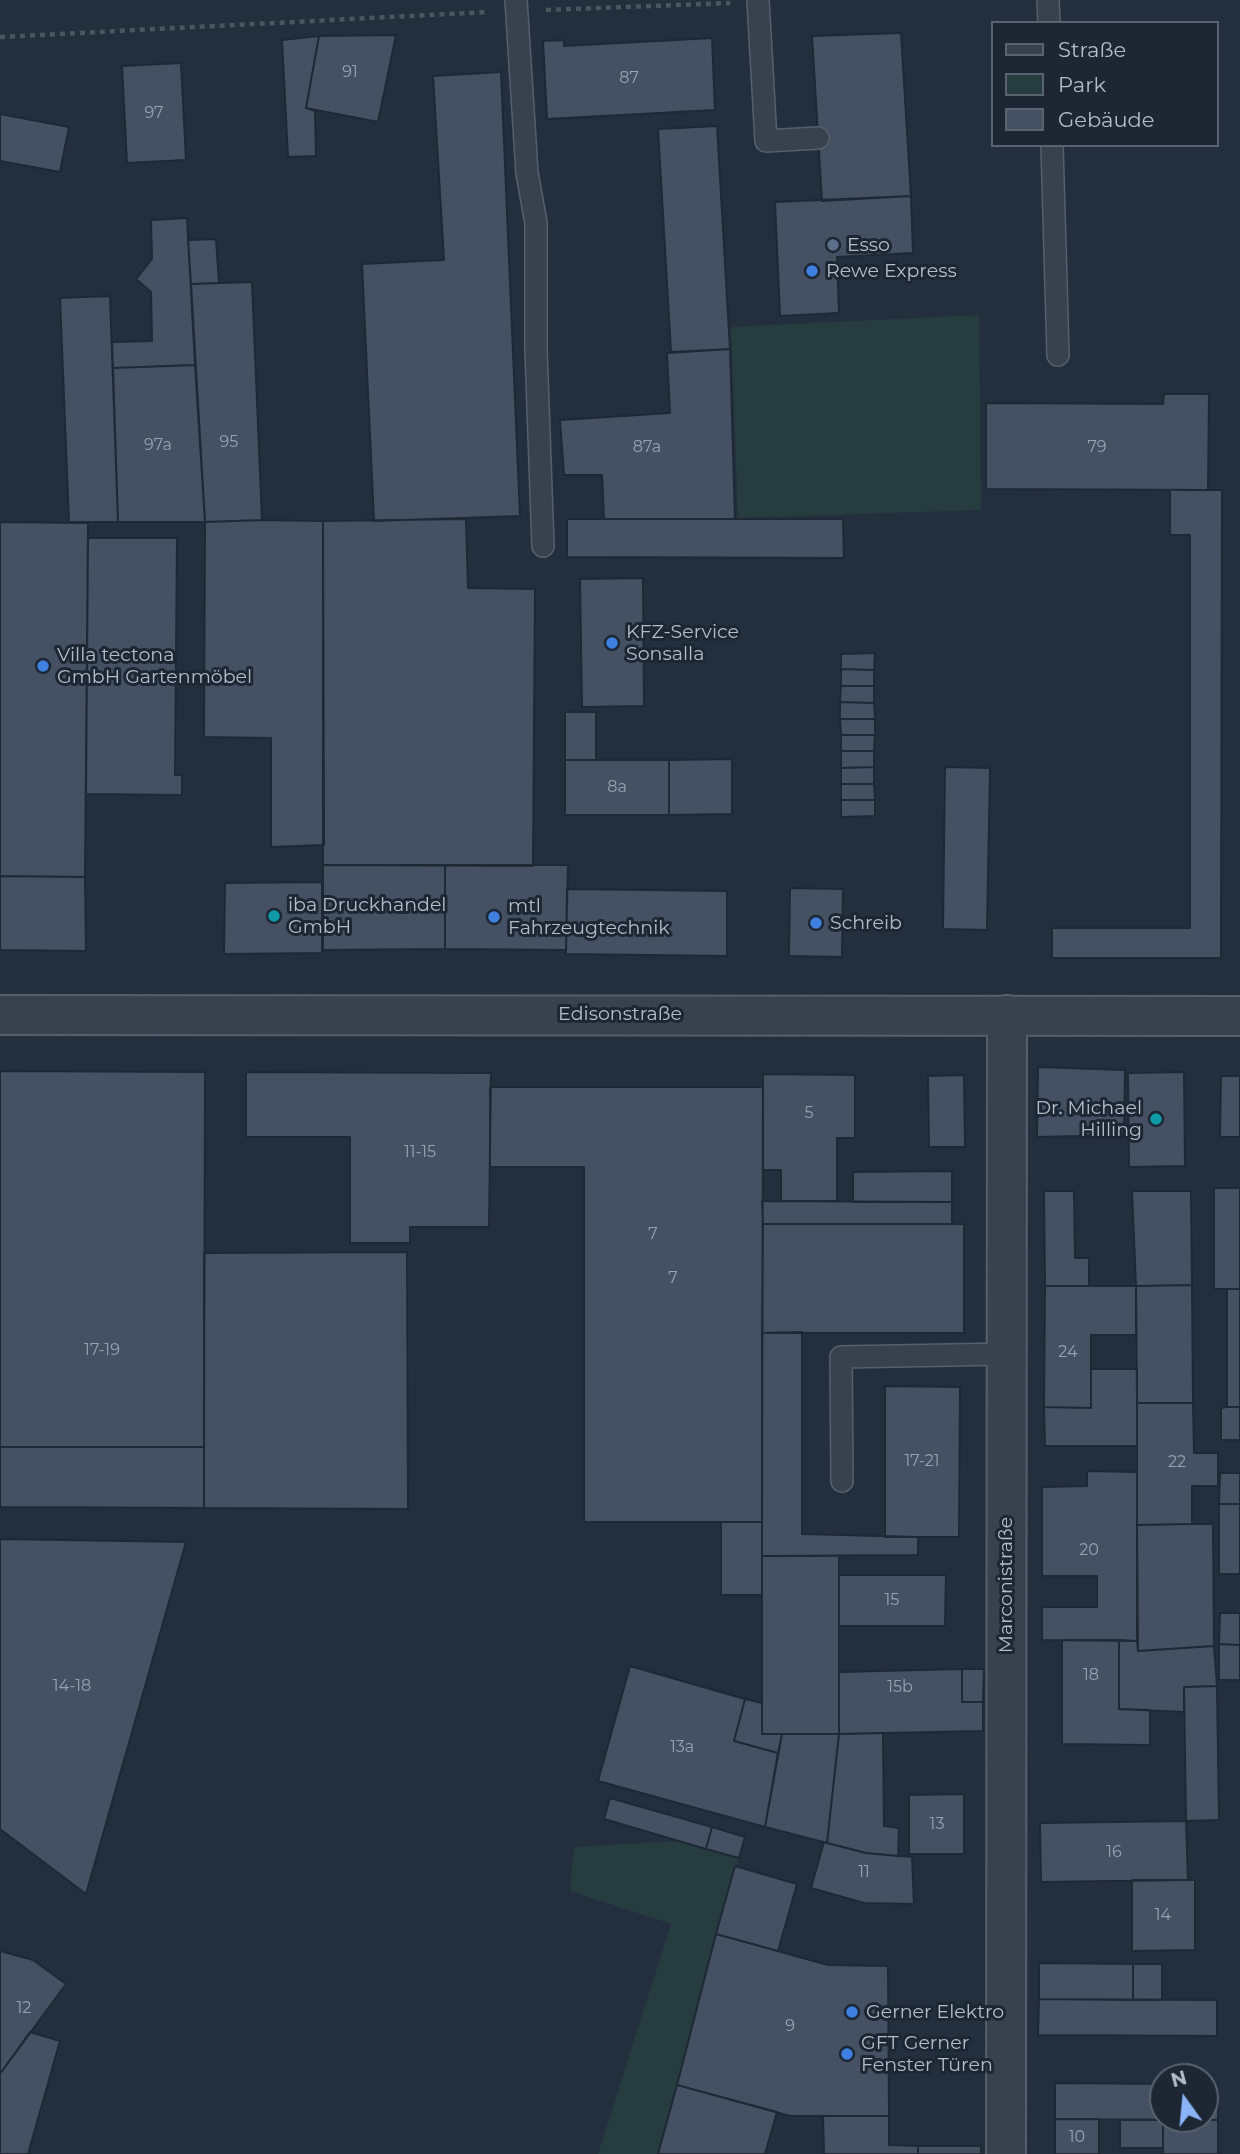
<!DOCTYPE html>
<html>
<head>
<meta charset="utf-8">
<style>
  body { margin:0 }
  #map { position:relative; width:1240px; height:2154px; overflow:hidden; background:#242f3e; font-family:Montserrat,sans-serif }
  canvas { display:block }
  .legend { position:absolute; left:991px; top:21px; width:228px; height:126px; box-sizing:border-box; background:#1d2633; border:2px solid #59626f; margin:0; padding:9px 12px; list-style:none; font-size:21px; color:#b4bcc9 }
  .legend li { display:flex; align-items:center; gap:14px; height:35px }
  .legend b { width:35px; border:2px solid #59626f }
  .north { position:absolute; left:1149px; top:2063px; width:70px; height:70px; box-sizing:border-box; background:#1d2633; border:2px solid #59626f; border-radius:50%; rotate:345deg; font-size:19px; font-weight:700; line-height:28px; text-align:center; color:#b4bcc9 }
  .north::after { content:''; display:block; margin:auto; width:24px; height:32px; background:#8ab4f8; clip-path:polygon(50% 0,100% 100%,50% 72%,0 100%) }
</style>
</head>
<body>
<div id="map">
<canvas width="1240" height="2154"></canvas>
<ul class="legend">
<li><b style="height:9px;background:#38414e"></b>Straße</li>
<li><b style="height:19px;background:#263c3f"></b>Park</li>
<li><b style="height:19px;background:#455162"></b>Gebäude</li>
</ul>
<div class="north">N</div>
</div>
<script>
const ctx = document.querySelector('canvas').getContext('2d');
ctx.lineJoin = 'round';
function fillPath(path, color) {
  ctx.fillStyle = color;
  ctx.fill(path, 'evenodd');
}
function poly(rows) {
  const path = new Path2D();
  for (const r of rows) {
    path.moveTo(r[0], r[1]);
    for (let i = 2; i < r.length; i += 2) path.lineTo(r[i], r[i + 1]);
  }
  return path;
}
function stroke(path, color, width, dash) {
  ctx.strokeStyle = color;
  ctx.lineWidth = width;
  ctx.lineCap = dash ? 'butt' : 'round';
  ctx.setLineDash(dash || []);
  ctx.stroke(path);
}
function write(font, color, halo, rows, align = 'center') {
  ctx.font = font + ' Montserrat,sans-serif';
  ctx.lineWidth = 6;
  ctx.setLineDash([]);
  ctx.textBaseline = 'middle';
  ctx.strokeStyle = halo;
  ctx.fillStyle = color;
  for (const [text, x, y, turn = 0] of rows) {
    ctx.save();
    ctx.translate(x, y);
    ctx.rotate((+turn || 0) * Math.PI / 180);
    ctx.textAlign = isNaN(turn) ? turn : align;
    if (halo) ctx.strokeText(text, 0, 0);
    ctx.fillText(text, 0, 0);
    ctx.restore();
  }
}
fillPath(poly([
  [979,315,981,510,738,518,731,327],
  [679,1841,739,1858,658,2154,598,2154,671,1924,570,1891,574,1847]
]), '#263c3f');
const building = poly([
  [901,33,911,196,822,201,812,36,901,33],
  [396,35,378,122,306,108,319,36,396,35],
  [319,36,306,108,315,111,316,156,288,157,282,40,319,36],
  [712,38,715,110,547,119,543,41,564,40,564,46,712,38],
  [181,63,186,160,127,163,122,66,181,63],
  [501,72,520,516,374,521,362,264,444,260,433,76,501,72],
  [0,114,69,127,60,172,0,161,0,114],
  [717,126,730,349,671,352,658,129,717,126],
  [911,196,913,253,837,257,839,313,780,316,775,202,911,196],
  [187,218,195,365,113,368,112,342,152,341,151,292,136,279,152,259,151,220,187,218],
  [216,239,219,283,191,284,188,240,216,239],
  [252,282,262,520,205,522,191,284,252,282],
  [110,296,118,522,69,522,60,298,110,296],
  [730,349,735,519,604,519,602,475,564,475,560,420,670,413,667,353,730,349],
  [195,365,205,522,118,522,113,368,195,365],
  [1164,394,1209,394,1208,490,986,489,986,403,1163,404,1164,394],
  [1170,490,1222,490,1221,958,1052,958,1052,928,1190,928,1190,535,1170,535,1170,490],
  [466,519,468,588,535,589,533,866,323,865,323,521,466,519],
  [567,519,843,519,844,558,567,557,567,519],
  [262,520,323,521,324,845,271,847,271,738,204,737,205,522,262,520],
  [0,522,88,523,85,877,0,876,0,522],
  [88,538,177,538,175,775,182,775,182,795,86,794,88,538],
  [643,578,644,706,582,707,580,579,643,578],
  [875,653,874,670,841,669,841,654,875,653],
  [841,669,874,670,874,686,841,686,841,669],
  [841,686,874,686,874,703,840,702,841,686],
  [840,702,874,703,875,719,840,719,840,702],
  [565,712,596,712,596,760,565,760,565,712],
  [840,719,875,719,875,735,841,735,840,719],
  [841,735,875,735,874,751,841,751,841,735],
  [841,751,874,751,874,767,841,768,841,751],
  [732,759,732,814,669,815,669,760,732,759],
  [565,760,669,760,669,815,565,815,565,760],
  [874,767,874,784,841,784,841,768,874,767],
  [945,767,990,768,987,930,943,929,945,767],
  [841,784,874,784,875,800,841,800,841,784],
  [841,800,875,800,875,816,841,817,841,800],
  [323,865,445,865,445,949,323,950,323,865],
  [445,865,568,865,566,950,445,949,445,865],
  [0,876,85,877,86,951,0,950,0,876],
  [322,882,322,953,224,954,225,883,322,882],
  [790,888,843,889,842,957,789,956,790,888],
  [567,889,727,891,727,956,566,954,567,889],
  [1038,1067,1125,1070,1124,1135,1037,1137,1038,1067],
  [0,1071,205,1072,204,1447,0,1447,0,1071],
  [246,1072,491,1073,489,1227,410,1227,410,1243,350,1243,350,1137,246,1137,246,1072],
  [1184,1072,1185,1166,1129,1167,1128,1073,1184,1072],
  [763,1074,855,1075,855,1138,837,1138,837,1201,781,1201,781,1170,763,1170,763,1074],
  [964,1075,965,1147,929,1147,928,1076,964,1075],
  [1221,1076,1240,1076,1240,1137,1220,1137,1221,1076],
  [490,1087,763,1087,762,1522,584,1522,584,1167,490,1167,490,1087],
  [952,1171,952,1202,853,1202,853,1172,952,1171],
  [1214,1188,1240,1188,1240,1289,1214,1289,1214,1188],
  [1044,1191,1074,1191,1075,1258,1089,1258,1089,1286,1045,1286,1044,1191],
  [1132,1191,1191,1191,1192,1285,1136,1286,1132,1191],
  [762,1201,952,1202,952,1224,763,1224,762,1201],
  [763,1224,964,1224,964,1333,762,1333,763,1224],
  [407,1252,408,1509,204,1508,204,1253,407,1252],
  [1192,1285,1193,1403,1137,1403,1136,1286,1192,1285],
  [1045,1286,1136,1286,1136,1335,1091,1335,1091,1408,1044,1407,1045,1286],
  [1227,1289,1240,1289,1240,1407,1227,1407,1227,1289],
  [802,1332,802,1534,918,1537,918,1555,762,1556,762,1333,802,1332],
  [1091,1369,1137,1369,1137,1446,1045,1446,1044,1407,1091,1408,1091,1369],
  [885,1386,960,1387,959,1537,885,1537,885,1386],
  [1137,1403,1193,1403,1194,1453,1218,1453,1218,1486,1192,1486,1192,1524,1137,1525,1137,1403],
  [1227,1407,1240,1407,1240,1440,1221,1440,1221,1408,1227,1407],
  [0,1447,204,1447,204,1508,0,1507,0,1447],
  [1087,1471,1137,1472,1137,1641,1042,1640,1042,1607,1097,1607,1097,1576,1042,1576,1042,1487,1087,1486,1087,1471],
  [1220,1473,1240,1473,1240,1504,1219,1504,1220,1473],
  [1219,1504,1240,1504,1240,1574,1219,1574,1219,1504],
  [721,1522,762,1522,762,1595,721,1595,721,1522],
  [1192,1524,1213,1524,1214,1646,1138,1651,1137,1525,1192,1524],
  [0,1539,186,1542,86,1894,0,1829,0,1539],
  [762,1556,839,1556,839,1734,762,1734,762,1556],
  [839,1575,946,1575,945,1626,839,1626,839,1575],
  [1220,1613,1240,1613,1240,1645,1219,1644,1220,1613],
  [1062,1640,1119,1640,1119,1709,1150,1710,1150,1745,1062,1744,1062,1640],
  [1119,1640,1137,1641,1138,1651,1214,1646,1217,1686,1184,1687,1184,1712,1119,1709,1119,1640],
  [1219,1644,1240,1645,1240,1680,1219,1680,1219,1644],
  [630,1666,745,1699,734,1741,778,1753,765,1827,598,1781,630,1666],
  [962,1669,962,1702,983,1702,983,1731,839,1734,839,1672,962,1669],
  [962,1669,984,1669,983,1702,962,1702,962,1669],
  [1217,1686,1219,1820,1186,1821,1184,1687,1217,1686],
  [745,1699,762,1703,762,1734,782,1734,778,1753,734,1741,745,1699],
  [883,1733,884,1826,899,1828,898,1856,866,1853,827,1843,839,1734,883,1733],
  [782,1734,839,1734,827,1843,765,1827,782,1734],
  [964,1794,964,1854,909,1854,909,1795,964,1794],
  [610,1798,712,1827,706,1849,604,1819,610,1798],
  [1186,1821,1188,1880,1041,1882,1040,1823,1186,1821],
  [712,1827,745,1837,739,1858,706,1849,712,1827],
  [824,1842,866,1853,912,1857,914,1904,864,1903,811,1888,824,1842],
  [735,1866,797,1884,778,1951,716,1934,735,1866],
  [1132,1880,1195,1880,1195,1950,1132,1951,1132,1880],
  [716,1934,828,1965,888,1966,889,2116,790,2116,677,2085,716,1934],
  [0,1951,33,1960,66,1984,0,2074,0,1951],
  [1039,1963,1133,1964,1133,2000,1039,1999,1039,1963],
  [1133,1964,1162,1964,1162,2000,1133,2000,1133,1964],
  [1039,1999,1217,2000,1217,2036,1038,2035,1039,1999],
  [30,2032,60,2041,28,2154,0,2154,0,2074,30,2032],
  [1055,2083,1163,2084,1163,2119,1205,2119,1205,2084,1218,2084,1218,2120,1055,2119,1055,2083],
  [677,2085,777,2112,765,2154,658,2154,677,2085],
  [823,2116,889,2116,889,2145,918,2146,918,2154,824,2154,823,2116],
  [1055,2119,1099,2119,1099,2154,1055,2154,1055,2119],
  [1120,2120,1163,2120,1163,2148,1120,2148,1120,2120],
  [1163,2120,1218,2120,1218,2154,1163,2154,1163,2120],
  [918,2146,981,2146,981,2154,918,2154,918,2146]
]);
fillPath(building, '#455162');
stroke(building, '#1f2835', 2);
const lane = poly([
  [516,0,527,173,536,223,536,350,543,546],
  [758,0,766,141,818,138],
  [1048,0,1049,23],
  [1052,145,1058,355],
  [842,1481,841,1357,1006,1354]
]);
const street = poly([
  [0,1015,1240,1016],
  [1006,2154,1007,1015]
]);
stroke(lane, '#565f6c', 24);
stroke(street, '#565f6c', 42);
stroke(poly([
  [546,10,730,3],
  [0,37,488,12]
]), '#44595c', 4.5, [5, 5]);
stroke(lane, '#38414e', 21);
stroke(street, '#38414e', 38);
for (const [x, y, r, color] of [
  [833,245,7,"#5c6f8a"],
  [812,271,7,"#3f7fe0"],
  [612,643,7,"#3f7fe0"],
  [43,666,7,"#3f7fe0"],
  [274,916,7,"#0f9aa8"],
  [494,917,7,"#3f7fe0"],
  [816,923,7,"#3f7fe0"],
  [1156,1119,7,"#0f9aa8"],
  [852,2012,7,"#3f7fe0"],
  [847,2054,7,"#3f7fe0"]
]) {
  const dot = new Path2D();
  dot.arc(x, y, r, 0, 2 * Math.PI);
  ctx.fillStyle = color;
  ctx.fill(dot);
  stroke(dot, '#1d2633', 2.5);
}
write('16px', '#98a1af', null, [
  ["91",350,72],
  ["87",629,78],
  ["97",154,113],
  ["95",229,442],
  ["97a",158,445],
  ["87a",647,447],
  ["79",1097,447],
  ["8a",617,787],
  ["5",809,1113],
  ["11-15",420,1152],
  ["7",653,1234],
  ["7",673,1278],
  ["17-19",102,1350],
  ["24",1068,1352],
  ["17-21",922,1461],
  ["22",1177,1462],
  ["20",1089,1550],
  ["15",892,1600],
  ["18",1091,1675],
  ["14-18",72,1686],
  ["15b",900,1687],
  ["13a",682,1747],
  ["13",937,1824],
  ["16",1114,1852],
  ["11",864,1872],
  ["14",1163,1915],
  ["12",24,2008],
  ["9",790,2026],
  ["10",1077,2137]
]);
write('19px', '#b4bcc9', '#1d2633', [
  ["Esso",847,245],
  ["Rewe Express",826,271],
  ["KFZ-Service",626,632],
  ["Sonsalla",626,654],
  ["Villa tectona",57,655],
  ["GmbH Gartenmöbel",57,677],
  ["iba Druckhandel",288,905],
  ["GmbH",288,927],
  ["mtl",508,906],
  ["Fahrzeugtechnik",508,928],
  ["Schreib",830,923],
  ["Dr. Michael",1142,1108,"right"],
  ["Hilling",1142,1130,"right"],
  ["Gerner Elektro",866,2012],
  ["GFT Gerner",861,2043],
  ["Fenster Türen",861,2065]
], 'left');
write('19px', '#b4bcc9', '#1d2633', [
  ["Edisonstraße",620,1014],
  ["Marconistraße",1006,1585,-90]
]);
</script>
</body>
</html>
